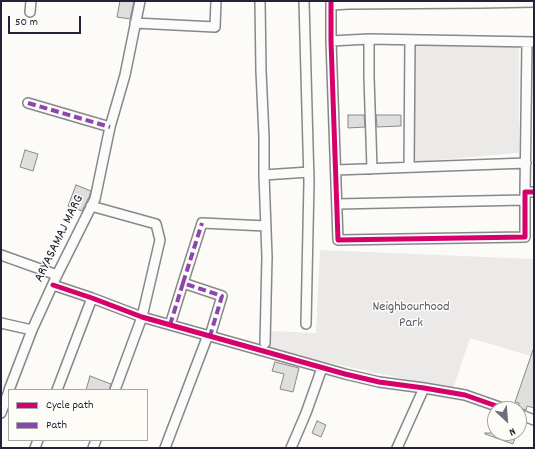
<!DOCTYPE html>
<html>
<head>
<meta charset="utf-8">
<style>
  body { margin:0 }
  #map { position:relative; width:535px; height:449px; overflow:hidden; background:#fcfbf8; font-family:Dekko,sans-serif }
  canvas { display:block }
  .frame { position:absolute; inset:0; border:2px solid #22223b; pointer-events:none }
  .legend { position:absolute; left:8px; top:389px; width:140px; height:52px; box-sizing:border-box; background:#fdfcf7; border:1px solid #a5a5ac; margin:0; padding:5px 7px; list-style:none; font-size:12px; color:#22223b }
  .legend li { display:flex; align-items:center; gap:8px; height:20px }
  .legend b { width:20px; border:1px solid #a5a5ac }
  .north { position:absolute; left:487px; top:401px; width:40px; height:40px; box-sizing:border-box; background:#fdfcf7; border:1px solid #a5a5ac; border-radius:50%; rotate:154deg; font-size:11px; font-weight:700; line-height:16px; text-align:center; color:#22223b }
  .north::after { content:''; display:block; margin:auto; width:14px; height:18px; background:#6e6e7d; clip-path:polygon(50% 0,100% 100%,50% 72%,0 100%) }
  .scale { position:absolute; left:8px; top:16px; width:73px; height:18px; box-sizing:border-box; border:2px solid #22223b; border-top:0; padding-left:5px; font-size:12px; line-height:14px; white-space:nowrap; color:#22223b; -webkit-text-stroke:3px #fdfcf7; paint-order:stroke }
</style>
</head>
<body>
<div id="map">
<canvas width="535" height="449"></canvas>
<div class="frame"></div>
<ul class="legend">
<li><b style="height:5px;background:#d6006c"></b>Cycle path</li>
<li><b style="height:5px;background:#8e44ad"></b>Path</li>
</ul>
<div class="north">N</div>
<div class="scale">50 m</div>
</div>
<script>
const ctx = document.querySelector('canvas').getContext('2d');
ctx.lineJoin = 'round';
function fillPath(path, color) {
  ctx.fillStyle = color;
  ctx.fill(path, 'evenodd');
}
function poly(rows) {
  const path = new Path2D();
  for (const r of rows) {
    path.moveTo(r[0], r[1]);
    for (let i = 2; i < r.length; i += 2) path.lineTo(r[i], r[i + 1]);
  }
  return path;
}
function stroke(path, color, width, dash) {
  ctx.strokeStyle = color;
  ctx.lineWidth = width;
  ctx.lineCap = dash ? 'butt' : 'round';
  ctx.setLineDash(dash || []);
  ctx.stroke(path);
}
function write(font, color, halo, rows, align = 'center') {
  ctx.font = font + ' Dekko,sans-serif';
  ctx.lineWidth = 3;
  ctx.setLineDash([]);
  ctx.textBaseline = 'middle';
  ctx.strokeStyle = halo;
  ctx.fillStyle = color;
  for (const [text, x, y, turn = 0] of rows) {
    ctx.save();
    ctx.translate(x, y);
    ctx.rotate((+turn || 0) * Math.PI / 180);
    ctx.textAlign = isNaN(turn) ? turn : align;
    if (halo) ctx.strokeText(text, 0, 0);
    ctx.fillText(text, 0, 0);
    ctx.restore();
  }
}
fillPath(poly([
  [415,45,519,47,519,153,414,162],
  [320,250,534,259,534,357,470,338,453,389,268,350,269,331,316,333]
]), '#ebeae8');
const building = poly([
  [120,1,134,1,130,19,117,17,120,1],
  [348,115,364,115,365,127,348,128,348,115],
  [376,115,401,115,401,126,377,127,376,115],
  [25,150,38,154,33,171,20,167,25,150],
  [76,185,91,191,89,197,82,211,68,206,76,185],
  [533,350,534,350,534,408,527,406,526,410,519,408,519,403,515,402,533,350],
  [275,362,299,368,293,392,280,389,284,374,272,371,275,362],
  [90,376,111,384,109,390,86,390,90,376],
  [317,421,326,425,321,437,312,433,317,421],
  [485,433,517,433,513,444,485,434,485,433]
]);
fillPath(building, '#dfdedd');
stroke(building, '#88888c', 1);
const minor = poly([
  [260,1,261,71,264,137,264,175,267,257,265,343],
  [304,1,309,182,306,324],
  [331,1,331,41,338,240,525,237,525,192,534,192],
  [331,5,349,4,482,3,534,2],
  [30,12,31,1],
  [135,23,215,27,216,1],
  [369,39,369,77,372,169],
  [331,41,369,39,534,42],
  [28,103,110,127],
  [409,167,410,40],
  [336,170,526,163],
  [264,175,309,172],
  [525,192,527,42],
  [337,204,525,200],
  [91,206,156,224,160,240,142,317,115,390],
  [1,255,57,275],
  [183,283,202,223,266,226],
  [53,285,92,298,142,317,345,374,379,382,424,388,465,395,505,409],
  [1,323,32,330],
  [170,325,183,283,222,296,210,336],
  [9,390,32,330,57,275,95,199,110,127,125,75,140,1],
  [57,390,92,298],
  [1,413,9,391],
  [519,414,534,420],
  [35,448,38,440],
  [93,448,96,440],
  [165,448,208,335],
  [291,448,306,413,322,368],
  [397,448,424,388]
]);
stroke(minor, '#88888c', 12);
stroke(minor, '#fbfbf9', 9);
stroke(poly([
  [28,103,110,127],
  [183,283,202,223],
  [170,325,183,283,222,296,210,336]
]), '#8e44ad', 4, [8, 4]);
stroke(poly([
  [331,1,331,41,338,240,525,237,525,192,534,192],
  [53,285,92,298,142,317,345,374,379,382,424,388,465,395,505,409]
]), '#d6006c', 5);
write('14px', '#22223b', '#fdfcf7', [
  ["ARYASAMAJ MARG",60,239,-64]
]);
write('14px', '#5a5a6b', '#fdfcf7', [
  ["Neighbourhood",411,308],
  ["Park",411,324]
]);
</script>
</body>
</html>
